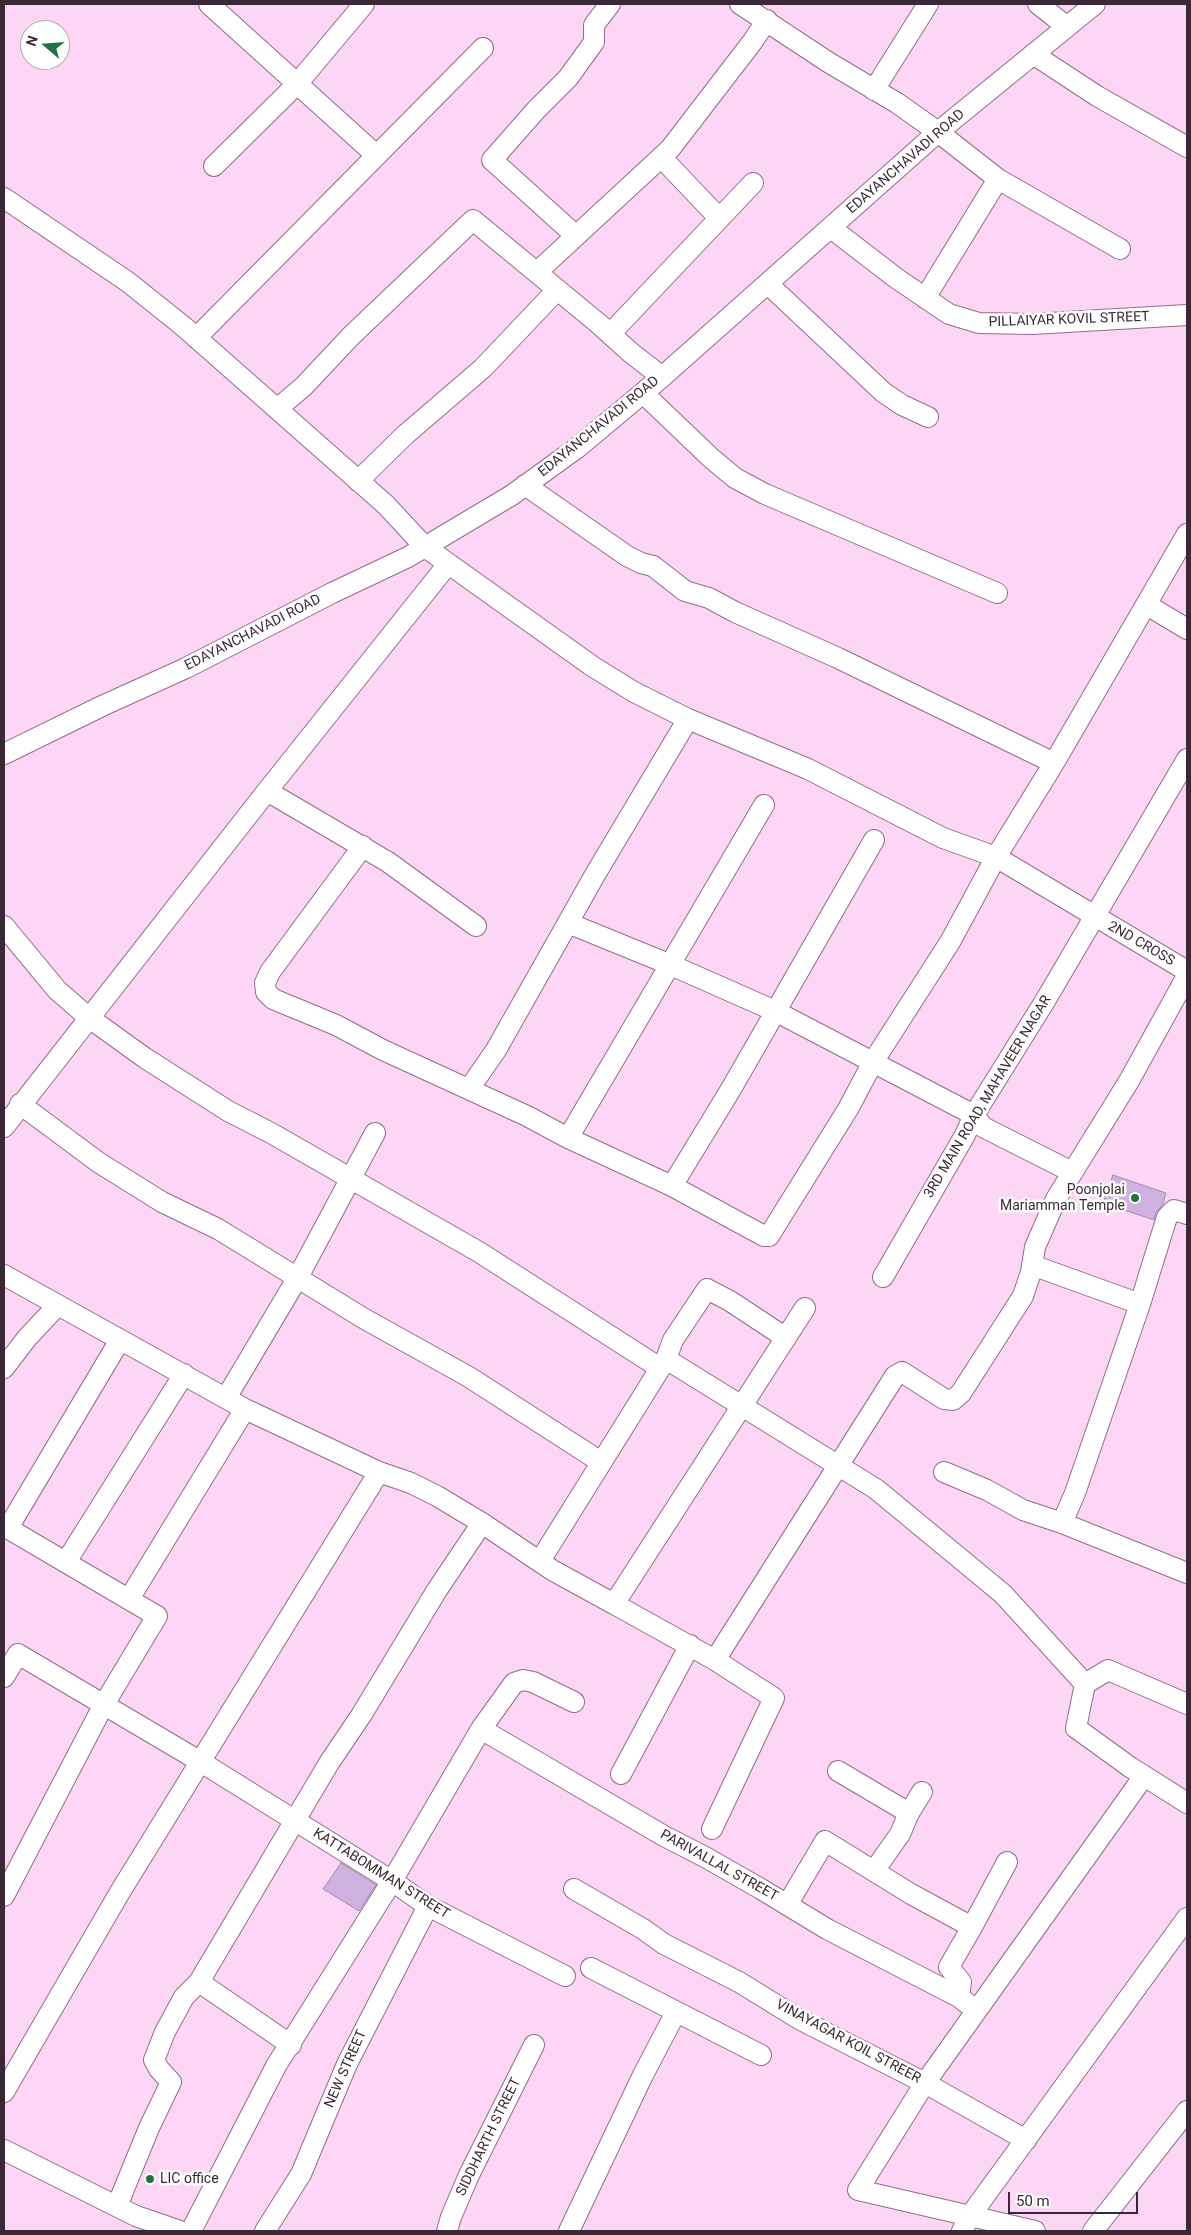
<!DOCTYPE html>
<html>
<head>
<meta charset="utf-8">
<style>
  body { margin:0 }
  #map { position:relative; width:1191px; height:2235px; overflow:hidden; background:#fcd6f4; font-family:Roboto,sans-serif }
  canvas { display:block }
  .frame { position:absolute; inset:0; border:5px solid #3a2837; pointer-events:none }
  .north { position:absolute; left:20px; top:20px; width:50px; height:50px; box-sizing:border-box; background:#fff; border:1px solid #b0a9af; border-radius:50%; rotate:288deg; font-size:14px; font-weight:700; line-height:20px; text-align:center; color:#3a2837 }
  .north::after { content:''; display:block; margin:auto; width:18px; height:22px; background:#237242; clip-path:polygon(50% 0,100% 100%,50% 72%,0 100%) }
  .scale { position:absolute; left:1008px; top:2192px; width:130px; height:22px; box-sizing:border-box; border:2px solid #3a2837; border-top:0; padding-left:6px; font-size:15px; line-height:18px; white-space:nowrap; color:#3a2837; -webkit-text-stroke:4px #fff; paint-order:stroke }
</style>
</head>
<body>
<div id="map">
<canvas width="1191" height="2235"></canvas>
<div class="frame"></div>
<div class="north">N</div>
<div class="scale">50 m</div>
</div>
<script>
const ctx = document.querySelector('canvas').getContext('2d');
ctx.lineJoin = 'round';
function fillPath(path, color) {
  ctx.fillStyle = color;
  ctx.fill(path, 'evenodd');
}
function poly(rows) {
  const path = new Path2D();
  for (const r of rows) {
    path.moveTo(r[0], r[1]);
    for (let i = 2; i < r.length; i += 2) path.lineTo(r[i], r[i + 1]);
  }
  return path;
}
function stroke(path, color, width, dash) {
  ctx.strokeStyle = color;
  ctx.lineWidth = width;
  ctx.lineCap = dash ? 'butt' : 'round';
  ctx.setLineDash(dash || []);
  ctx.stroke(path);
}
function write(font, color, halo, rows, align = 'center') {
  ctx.font = font + ' Roboto,sans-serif';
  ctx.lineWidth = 5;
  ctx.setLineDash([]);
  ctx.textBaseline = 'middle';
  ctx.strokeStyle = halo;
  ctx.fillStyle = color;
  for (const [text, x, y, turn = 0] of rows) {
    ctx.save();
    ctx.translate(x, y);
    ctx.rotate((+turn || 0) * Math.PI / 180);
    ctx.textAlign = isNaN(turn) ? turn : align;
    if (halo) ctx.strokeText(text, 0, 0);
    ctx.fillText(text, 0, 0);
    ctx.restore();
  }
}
const building = poly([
  [1113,1175,1166,1193,1163,1204,1156,1213,1154,1220,1103,1203,1113,1175],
  [341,1863,376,1885,359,1911,323,1889,341,1863]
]);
fillPath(building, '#ceb1df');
stroke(building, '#a78bb7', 1);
const street = poly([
  [209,4,376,155],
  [740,4,828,62,897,103,938,132,998,179,1120,249],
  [1038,4,1066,26],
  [1033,54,1097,96,1187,147],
  [874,90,928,4],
  [661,157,719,218],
  [214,166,297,84,364,4],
  [4,198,128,282,183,326,386,505,425,547,592,666,634,692,688,719,808,769,943,838,996,857,950,942,873,1062,848,1109,769,1236,764,1236,672,1186,568,1138,527,1116,383,1050,336,1025,273,999,266,992,265,983,270,972,363,846],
  [831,228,896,278,949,314,979,323,1032,324,1187,315],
  [576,236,492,160,536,110,568,78,594,42,594,25,610,4],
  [537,272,670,149,753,41,767,20],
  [768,284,883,392,902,405,928,417],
  [925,298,998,179],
  [610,334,753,183],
  [196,338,483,48],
  [643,393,711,458,735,478,765,494,997,593],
  [277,409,304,386,351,336,473,220,599,324,630,352,662,377],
  [358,481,405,435,483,368,557,290],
  [525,485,627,556,641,563,653,566,685,591,709,598,735,612,838,658,1054,763],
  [1187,534,1054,763,996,857,1187,971],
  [1147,605,1187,629],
  [4,754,102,706,186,668,332,593,408,557,512,495,577,448,662,377,938,132,1095,4],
  [267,791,448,564],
  [568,923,671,965,775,1011,974,1115,983,1127,1072,1172],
  [4,926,57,990,88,1017,145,1058,228,1111,271,1133,479,1252,660,1368],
  [469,1089,496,1050,596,873,688,719],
  [20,1104,98,1162,162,1202,218,1229,363,1318,469,1377,601,1462],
  [4,1127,267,791,388,862,476,926],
  [568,1138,764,805],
  [672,1186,731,1089,874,840],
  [1032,1265,1140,1304],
  [4,1275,245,1409,379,1472,411,1483,437,1496,482,1523,552,1570,614,1604,805,1308],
  [883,1277,965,1135,974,1115,1045,1001,1187,759],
  [666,1359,876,1489,1003,1594,1085,1684,1108,1670,1187,1704],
  [4,1368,27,1338,58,1305],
  [226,1398,298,1277,375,1133],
  [944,1472,987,1490,1023,1510,1062,1523,1187,1573],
  [1062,1523,1075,1493,1140,1304,1167,1217,1174,1210,1187,1214],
  [4,1526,157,1616,103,1706,4,1896],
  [8,1528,120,1340],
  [540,1561,666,1359,673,1340,707,1289,730,1301,786,1338],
  [66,1562,184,1374],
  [129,1599,245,1409],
  [614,1604,715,1660,774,1698,712,1829],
  [715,1660,895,1376,902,1372,944,1399,953,1400,961,1393,1023,1296,1031,1272,1035,1247,1056,1199,1129,1081,1187,976],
  [4,1677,18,1654,201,1762,392,1881,428,1906,565,1976],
  [1085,1684,1076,1728,1130,1767,1187,1803],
  [481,1729,664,1836,705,1857,761,1889,827,1929,959,1997],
  [838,1771,909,1813],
  [621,1774,690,1645],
  [874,1871,900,1834,909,1813,922,1792],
  [574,1889,643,1929,664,1944,739,1982,799,2019,925,2083,1144,1776],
  [787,1905,825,1841,911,1894,972,1927,949,1967,961,1982,959,1997,968,2004],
  [972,1927,1007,1862],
  [591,1968,761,2055],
  [199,1982,291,2045],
  [4,2092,120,1892,379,1472],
  [1026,2140,925,2083,858,2190,1035,2231],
  [4,2150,136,2216,180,2231],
  [117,2206,149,2128,171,2082,159,2069,154,2060,165,2032,184,1997,199,1982,329,1763,362,1714,437,1590,482,1523],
  [191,2231,276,2066,392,1881,481,1729,514,1683,523,1680,533,1682,574,1702],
  [265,2231,301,2174,347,2064,428,1906],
  [447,2231,451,2217,469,2175,534,2045],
  [569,2231,642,2077,676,2012],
  [962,2231,970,2216,1187,1918],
  [1093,2231,1187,2111]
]);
stroke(street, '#946a8d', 22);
stroke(street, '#fff', 20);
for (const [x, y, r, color] of [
  [1135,1198,5,"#237242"],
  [150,2179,5,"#237242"]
]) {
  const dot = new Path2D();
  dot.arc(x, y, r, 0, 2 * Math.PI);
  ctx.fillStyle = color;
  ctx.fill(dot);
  stroke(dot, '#fff', 2);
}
write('14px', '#3a2837', '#fff', [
  ["EDAYANCHAVADI ROAD",906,162,-41],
  ["PILLAIYAR KOVIL STREET",1069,320,-2],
  ["EDAYANCHAVADI ROAD",599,427,-39],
  ["EDAYANCHAVADI ROAD",253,633,-27],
  ["2ND CROSS",1141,944,30],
  ["3RD MAIN ROAD, MAHAVEER NAGAR",988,1097,-59],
  ["PARIVALLAL STREET",719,1866,29],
  ["KATTABOMMAN STREET",381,1874,32],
  ["VINAYAGAR KOIL STREER",848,2042,28],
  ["NEW STREET",346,2069,-66],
  ["SIDDHARTH STREET",489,2137,-64]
]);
write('14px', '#3a2837', '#fff', [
  ["Poonjolai",1125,1190],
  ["Mariamman Temple",1125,1206],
  ["LIC office",160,2179,"left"]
], 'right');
</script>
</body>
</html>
